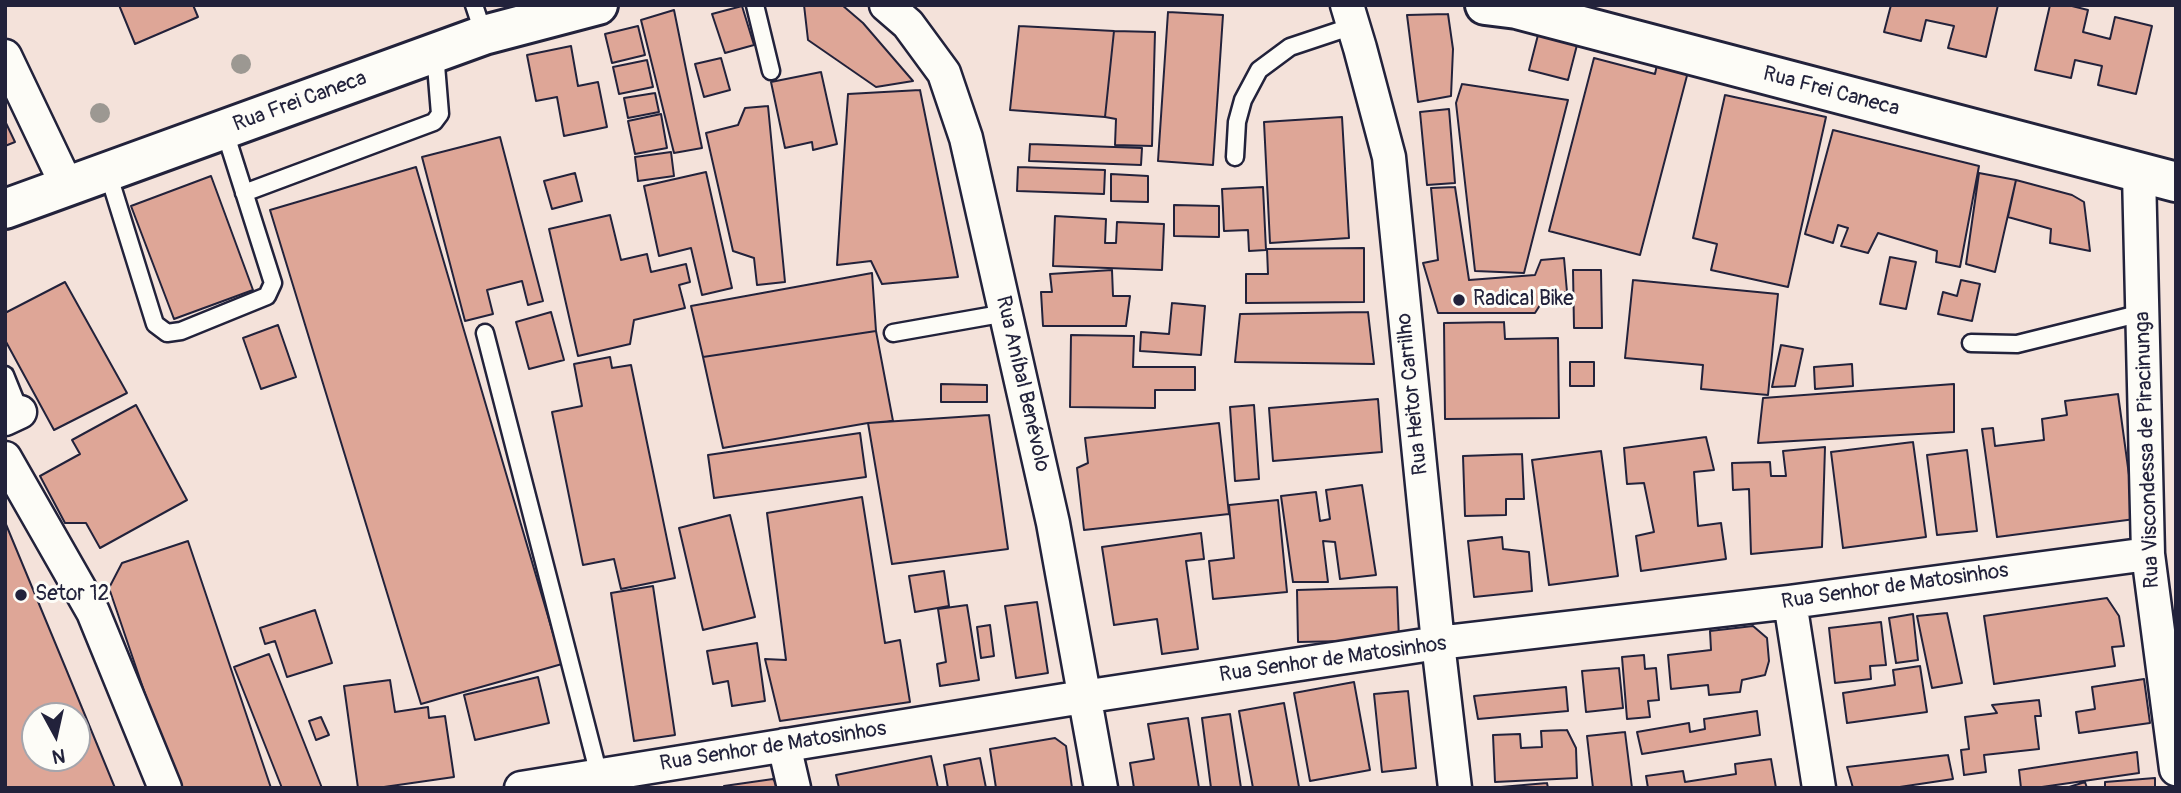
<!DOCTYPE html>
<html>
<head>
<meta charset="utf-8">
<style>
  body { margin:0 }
  #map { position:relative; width:2181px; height:793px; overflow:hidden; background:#f4e2da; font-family:Pangolin,sans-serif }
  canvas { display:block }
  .frame { position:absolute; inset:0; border:7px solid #22223b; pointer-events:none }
  .north { position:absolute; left:21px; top:702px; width:70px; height:70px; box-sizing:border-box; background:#fdfcf7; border:2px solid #a5a5ac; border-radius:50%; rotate:172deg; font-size:19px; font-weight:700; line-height:28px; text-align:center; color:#22223b }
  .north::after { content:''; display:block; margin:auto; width:24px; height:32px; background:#22223b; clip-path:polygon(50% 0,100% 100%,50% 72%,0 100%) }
</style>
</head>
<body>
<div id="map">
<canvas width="2181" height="793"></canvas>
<div class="frame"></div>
<div class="north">N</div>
</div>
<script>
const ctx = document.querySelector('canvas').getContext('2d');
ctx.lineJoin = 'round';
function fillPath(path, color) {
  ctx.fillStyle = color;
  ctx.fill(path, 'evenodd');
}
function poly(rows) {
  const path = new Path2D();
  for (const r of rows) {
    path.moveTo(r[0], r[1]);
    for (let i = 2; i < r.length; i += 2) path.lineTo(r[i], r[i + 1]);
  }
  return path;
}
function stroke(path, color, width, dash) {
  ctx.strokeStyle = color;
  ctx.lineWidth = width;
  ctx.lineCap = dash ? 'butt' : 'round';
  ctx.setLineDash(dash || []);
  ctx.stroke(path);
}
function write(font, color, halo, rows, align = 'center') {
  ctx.font = font + ' Pangolin,sans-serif';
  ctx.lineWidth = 6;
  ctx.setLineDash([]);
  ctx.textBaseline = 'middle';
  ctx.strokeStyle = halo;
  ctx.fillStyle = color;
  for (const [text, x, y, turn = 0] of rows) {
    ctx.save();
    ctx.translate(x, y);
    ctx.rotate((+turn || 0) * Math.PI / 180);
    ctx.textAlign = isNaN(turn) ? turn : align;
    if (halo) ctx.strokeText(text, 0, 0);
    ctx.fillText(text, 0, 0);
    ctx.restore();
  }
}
const building = poly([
  [119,5,193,5,198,17,135,44,119,5],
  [804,5,842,5,863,23,913,81,876,87,808,40,804,5],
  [1891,5,1998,5,1986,57,1948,48,1954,26,1926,20,1921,41,1884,32,1891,5],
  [2050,5,2068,5,2088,10,2083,32,2110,39,2115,17,2152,26,2136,94,2098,85,2102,66,2075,60,2071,78,2035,70,2050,5],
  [742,6,754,45,725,53,712,14,742,6],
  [674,10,702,148,674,153,641,20,674,10],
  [1168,12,1223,15,1213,165,1158,161,1168,12],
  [1448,14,1453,49,1451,96,1418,102,1407,15,1448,14],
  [638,26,645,55,612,63,605,34,638,26],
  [1019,26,1114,31,1105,117,1010,110,1019,26],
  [1114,31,1155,32,1152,146,1115,145,1116,119,1105,117,1114,31],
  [1538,35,1577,45,1568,80,1529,70,1538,35],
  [571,46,578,86,598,82,607,127,564,136,557,97,536,101,527,55,571,46],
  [721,58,730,90,704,97,695,64,721,58],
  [1594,58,1655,74,1658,60,1689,68,1640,255,1549,231,1594,58],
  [647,60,653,87,619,94,613,67,647,60],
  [821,72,837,144,813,150,812,142,785,148,771,82,821,72],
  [1462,84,1568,100,1524,273,1475,271,1456,103,1462,84],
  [920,90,958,277,882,284,871,261,837,265,848,94,920,90],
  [655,93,659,112,628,118,624,98,655,93],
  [1725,95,1826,117,1788,287,1711,270,1717,244,1693,238,1725,95],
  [768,106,785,282,757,285,754,258,733,251,706,133,738,125,745,108,768,106],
  [1449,109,1455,183,1427,185,1420,112,1449,109],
  [661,114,667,148,635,154,628,121,661,114],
  [1342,117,1349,238,1270,243,1264,122,1342,117],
  [5,121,15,142,5,146,5,121],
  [1833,130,1979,166,1960,267,1936,262,1937,251,1878,233,1868,253,1841,246,1848,228,1838,225,1833,243,1805,234,1833,130],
  [500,137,543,301,528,305,522,281,487,290,493,314,465,321,422,157,500,137],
  [1030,144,1142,148,1141,165,1029,161,1030,144],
  [671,152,674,176,638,181,635,157,671,152],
  [416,167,562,664,421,704,270,210,416,167],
  [1018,167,1105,170,1104,194,1017,191,1018,167],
  [706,172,732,288,702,295,691,248,659,256,644,186,706,172],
  [575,173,582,201,552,209,544,181,575,173],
  [1979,173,2016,180,1995,272,1966,264,1979,173],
  [1111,174,1148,176,1148,202,1111,201,1111,174],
  [211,176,253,290,174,319,131,206,211,176],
  [2016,180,2072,195,2084,202,2090,251,2050,243,2051,229,2008,217,2016,180],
  [1263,187,1266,250,1249,251,1248,230,1224,231,1222,189,1263,187],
  [1455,187,1469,280,1535,275,1541,260,1564,258,1567,292,1547,294,1535,313,1438,313,1423,263,1438,260,1431,188,1455,187],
  [1174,205,1219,206,1219,237,1174,236,1174,205],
  [610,215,621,260,647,254,651,272,686,264,690,282,679,285,685,308,634,320,630,344,578,356,549,229,610,215],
  [1055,216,1106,219,1105,243,1116,243,1117,222,1164,224,1162,270,1053,266,1055,216],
  [1364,248,1364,302,1246,303,1246,274,1268,274,1267,249,1364,248],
  [1890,257,1916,262,1906,309,1880,304,1890,257],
  [1112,270,1113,296,1130,296,1126,326,1043,326,1041,292,1052,292,1050,274,1112,270],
  [1573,270,1601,270,1602,328,1574,328,1573,270],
  [872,273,876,331,703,357,691,306,872,273],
  [1633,280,1778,294,1768,395,1701,389,1703,365,1625,358,1633,280],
  [1961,280,1980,284,1972,321,1938,314,1943,292,1957,296,1961,280],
  [65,282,127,393,54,430,5,340,5,313,65,282],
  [1172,303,1205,306,1201,355,1140,351,1141,332,1169,334,1172,303],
  [551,312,564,360,529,369,516,322,551,312],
  [1368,312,1374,364,1235,362,1240,314,1368,312],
  [1504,322,1505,339,1558,338,1559,418,1445,419,1444,323,1504,322],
  [278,325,296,377,261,389,243,338,278,325],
  [876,331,893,421,868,423,723,448,703,357,876,331],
  [1071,335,1134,336,1133,367,1195,367,1195,390,1155,390,1155,408,1070,407,1071,335],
  [1781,345,1803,349,1795,386,1772,387,1781,345],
  [610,357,612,368,631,365,675,578,621,589,614,559,583,565,552,412,582,406,574,364,610,357],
  [1570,362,1594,362,1594,386,1570,386,1570,362],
  [1852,364,1853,386,1815,389,1814,367,1852,364],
  [941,384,987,385,987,402,941,402,941,384],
  [1954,384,1954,432,1758,443,1763,398,1954,384],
  [2118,394,2135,519,1997,537,1982,429,1993,428,1995,446,2044,440,2042,419,2067,415,2065,401,2118,394],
  [1378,399,1382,452,1273,461,1269,408,1378,399],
  [136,405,187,500,100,548,86,523,65,523,40,476,80,454,72,440,136,405],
  [1254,405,1259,479,1235,481,1230,407,1254,405],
  [989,415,1008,549,892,564,868,423,989,415],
  [1219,423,1229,514,1084,530,1077,468,1088,463,1085,438,1219,423],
  [860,433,866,477,714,498,708,455,860,433],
  [1706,437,1714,470,1694,472,1698,526,1721,523,1726,559,1641,571,1636,536,1654,532,1644,483,1627,484,1624,448,1706,437],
  [1913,442,1926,537,1843,548,1831,452,1913,442],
  [1825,447,1822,547,1751,554,1749,489,1733,490,1732,463,1770,462,1771,476,1786,476,1783,451,1825,447],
  [1967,450,1977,531,1937,535,1927,455,1967,450],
  [1601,451,1618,576,1549,585,1532,460,1601,451],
  [1522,454,1524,499,1506,499,1506,515,1465,516,1463,456,1522,454],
  [1362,485,1376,575,1340,579,1335,542,1323,541,1328,582,1293,582,1281,496,1316,492,1320,521,1330,519,1326,490,1362,485],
  [862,497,885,643,900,640,910,702,780,721,765,659,786,660,767,513,862,497],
  [1278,500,1287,592,1213,599,1209,561,1234,558,1229,505,1278,500],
  [730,515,755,617,703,630,679,528,730,515],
  [5,522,66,669,115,788,5,788,5,522],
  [35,716,77,716,77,758,35,758,35,716],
  [1201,533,1204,559,1186,561,1198,649,1162,654,1157,619,1114,625,1102,547,1201,533],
  [1502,537,1503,549,1529,552,1532,591,1474,597,1468,541,1502,537],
  [188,541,271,788,177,788,109,588,122,563,188,541],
  [944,571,949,606,915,612,909,576,944,571],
  [653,586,675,735,634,741,611,593,653,586],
  [1397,587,1399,640,1298,642,1297,590,1397,587],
  [2107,598,2119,616,2124,646,2112,647,2115,666,1994,684,1984,616,2107,598],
  [1037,602,1048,673,1016,678,1005,606,1037,602],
  [967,605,979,680,940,686,937,664,946,662,938,609,967,605],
  [315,610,332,663,287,677,275,641,265,644,260,628,315,610],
  [1947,613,1962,683,1932,688,1917,616,1947,613],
  [1913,614,1918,660,1896,663,1889,618,1913,614],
  [1881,622,1886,665,1870,666,1871,679,1835,683,1829,628,1881,622],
  [990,625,994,656,981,658,977,627,990,625],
  [1753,626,1767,638,1769,661,1765,675,1742,680,1740,692,1709,695,1708,685,1671,689,1668,655,1711,650,1710,631,1753,626],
  [757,643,765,701,732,706,728,681,713,684,707,651,757,643],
  [269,654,322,788,282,788,234,667,269,654],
  [1644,655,1645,669,1656,668,1659,700,1648,701,1650,717,1627,719,1622,657,1644,655],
  [1920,666,1927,712,1847,723,1843,693,1895,685,1893,670,1920,666],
  [1619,668,1623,708,1586,712,1582,671,1619,668],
  [538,677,549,723,475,740,464,695,538,677],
  [2144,679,2150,723,2079,733,2076,712,2095,709,2092,687,2144,679],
  [390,680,395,712,428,707,429,718,445,716,454,777,377,788,358,788,344,686,390,680],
  [1354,682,1370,770,1310,781,1294,693,1354,682],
  [1566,687,1568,711,1478,719,1474,696,1566,687],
  [1408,691,1416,768,1382,772,1374,694,1408,691],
  [2039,700,2041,716,2035,716,2039,749,1984,755,1986,772,1964,775,1961,750,1969,749,1965,717,1997,713,1992,705,2039,700],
  [1284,703,1299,787,1253,788,1239,711,1284,703],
  [1757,711,1760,735,1642,754,1637,732,1689,723,1690,732,1705,729,1704,719,1757,711],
  [1230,714,1241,788,1211,788,1202,718,1230,714],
  [321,717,329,735,316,740,309,721,321,717],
  [1188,718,1199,788,1134,788,1130,763,1154,759,1148,724,1188,718],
  [1567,730,1576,748,1577,778,1495,782,1493,735,1520,734,1521,748,1542,747,1541,731,1567,730],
  [1625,732,1632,788,1593,788,1587,736,1625,732],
  [1055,738,1066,746,1072,788,996,788,990,749,1055,738],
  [2137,752,2139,773,2035,788,2021,788,2019,770,2137,752],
  [1948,755,1953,779,1893,788,1853,788,1847,767,1948,755],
  [931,756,938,788,839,788,836,775,931,756],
  [980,758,986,788,948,788,944,765,980,758],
  [1771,759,1776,788,1648,788,1646,776,1683,771,1685,782,1736,774,1735,764,1771,759],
  [2155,778,2155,788,2105,788,2105,782,2155,778],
  [773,779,781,788,724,788,724,786,773,779],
  [2085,782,2087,788,2066,788,2085,782],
  [1547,783,1548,788,1501,787,1547,783]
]);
fillPath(building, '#dea697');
stroke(building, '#22223b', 2);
const lane = poly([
  [474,5,484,35],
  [755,5,771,71],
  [1235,157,1237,122,1243,100,1259,70,1290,47,1353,26],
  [108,173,155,324,167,333,181,331,267,296,273,283,224,129],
  [244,193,434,122,440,114,435,53],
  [485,333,599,775],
  [893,333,1006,313],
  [1971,343,2017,344,2142,313],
  [5,375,20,412]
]);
const street = poly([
  [886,5,908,24,944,73,966,138,1053,523,1101,788],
  [1347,5,1360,48,1389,157,1438,643,1455,788],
  [5,56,68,188],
  [2139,173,2148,554,2176,769],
  [5,419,20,412],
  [5,458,93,612,165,788],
  [1790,602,1819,788],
  [784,745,794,788],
  [521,788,1083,697,1438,643,1790,602,2148,554]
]);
const secondary = poly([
  [1485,5,1517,9,2176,182],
  [5,209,484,35,598,5]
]);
stroke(lane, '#22223b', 21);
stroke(street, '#22223b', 37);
stroke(secondary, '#22223b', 44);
stroke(lane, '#fdfcf7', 16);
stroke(street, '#fdfcf7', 32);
stroke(secondary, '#fdfcf7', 38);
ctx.fillStyle = '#9c9892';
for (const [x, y] of [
  [241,64],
  [100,113]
]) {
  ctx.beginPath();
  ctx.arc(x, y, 10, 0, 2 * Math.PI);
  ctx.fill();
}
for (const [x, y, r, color] of [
  [1459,300,7,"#22223b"],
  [21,595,7,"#22223b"]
]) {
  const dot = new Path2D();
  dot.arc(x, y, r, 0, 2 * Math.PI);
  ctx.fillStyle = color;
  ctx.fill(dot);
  stroke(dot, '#fdfcf7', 2.5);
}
write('21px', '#22223b', '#fdfcf7', [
  ["Rua Frei Caneca",1831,92,15],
  ["Rua Frei Caneca",300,102,-20],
  ["Rua Aníbal Benévolo",1022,384,77],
  ["Rua Heitor Carrilho",1413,394,-96],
  ["Rua Viscondessa de Piracinunga",2148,450,-92],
  ["Rua Senhor de Matosinhos",1895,587,-8],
  ["Rua Senhor de Matosinhos",1333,660,-8],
  ["Rua Senhor de Matosinhos",773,747,-9]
]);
write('21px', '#22223b', '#fdfcf7', [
  ["Radical Bike",1473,300],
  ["Setor 12",35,595]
], 'left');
</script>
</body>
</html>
